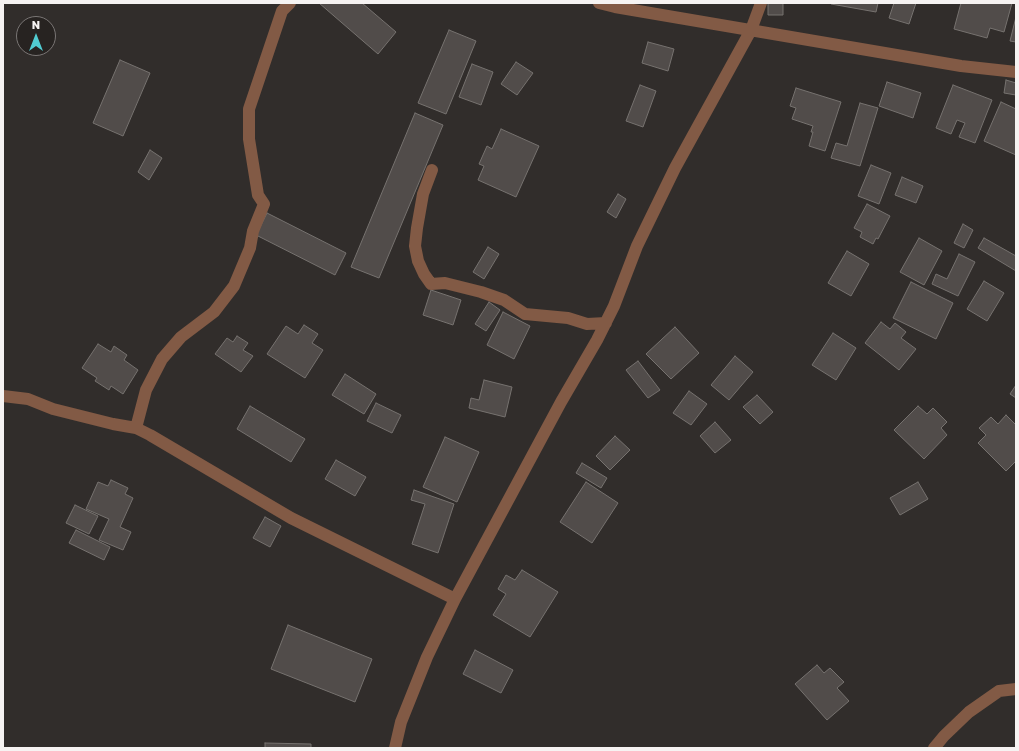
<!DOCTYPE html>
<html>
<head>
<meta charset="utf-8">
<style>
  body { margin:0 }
  #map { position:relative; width:1019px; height:751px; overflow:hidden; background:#312d2b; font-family:"Golos Text",sans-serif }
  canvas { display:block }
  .frame { position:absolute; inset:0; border:4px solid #f6f3f2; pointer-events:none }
  .north { position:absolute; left:16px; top:16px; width:40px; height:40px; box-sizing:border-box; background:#272321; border:1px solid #7a7675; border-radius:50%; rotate:0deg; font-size:11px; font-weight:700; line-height:16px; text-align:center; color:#f6f3f2 }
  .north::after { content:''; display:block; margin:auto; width:14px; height:18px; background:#51ccd1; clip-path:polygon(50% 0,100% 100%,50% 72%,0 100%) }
</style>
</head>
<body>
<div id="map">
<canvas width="1019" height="751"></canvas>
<div class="frame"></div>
<div class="north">N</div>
</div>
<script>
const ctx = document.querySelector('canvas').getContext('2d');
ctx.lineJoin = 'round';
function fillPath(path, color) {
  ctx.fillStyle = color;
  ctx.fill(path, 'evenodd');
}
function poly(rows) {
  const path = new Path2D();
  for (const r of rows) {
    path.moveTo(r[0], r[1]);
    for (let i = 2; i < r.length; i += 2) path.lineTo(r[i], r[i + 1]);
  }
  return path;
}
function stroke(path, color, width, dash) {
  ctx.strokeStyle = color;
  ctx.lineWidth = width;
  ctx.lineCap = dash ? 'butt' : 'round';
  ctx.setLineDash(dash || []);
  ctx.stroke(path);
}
const building = poly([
  [319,3,362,3,396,32,378,54,319,3],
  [768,3,783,3,783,15,768,15,768,3],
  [831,3,878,3,876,12,831,4,831,3],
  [894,3,916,3,909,24,889,18,894,3],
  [961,3,1012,3,1004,32,990,28,987,38,954,29,961,3],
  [1016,17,1016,42,1010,41,1016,17],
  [449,30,476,41,446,114,418,103,449,30],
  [648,42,674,49,668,71,642,63,648,42],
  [120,60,150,73,123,136,93,123,120,60],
  [516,62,533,73,517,95,501,84,516,62],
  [472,64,493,72,481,105,459,97,472,64],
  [1006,80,1016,83,1016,95,1004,93,1006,80],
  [887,82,921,93,913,118,879,106,887,82],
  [640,85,656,91,643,127,626,121,640,85],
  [953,85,992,100,975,143,959,137,965,123,957,120,951,134,936,128,953,85],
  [796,88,841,102,825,151,809,146,813,132,811,132,813,126,792,119,796,108,790,106,796,88],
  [1001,102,1016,109,1016,155,984,141,1001,102],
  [860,103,878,108,860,166,831,158,836,143,847,146,860,103],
  [415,113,443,125,379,278,351,267,415,113],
  [501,129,539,146,516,197,478,180,484,166,479,164,487,146,492,149,501,129],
  [150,150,162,158,149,180,138,172,150,150],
  [871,165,891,173,879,204,858,196,871,165],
  [902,177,923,186,916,203,895,195,902,177],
  [618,194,626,199,616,218,607,212,618,194],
  [867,204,890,216,878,239,876,238,873,244,860,237,862,232,854,228,867,204],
  [267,213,346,253,335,275,256,235,267,213],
  [963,224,973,230,964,248,954,243,963,224],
  [919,238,942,251,924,285,900,272,919,238],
  [984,238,1016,256,1016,271,978,248,984,238],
  [488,247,499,254,484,279,473,272,488,247],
  [847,251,869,264,851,296,828,283,847,251],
  [959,254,975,262,958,296,932,284,936,274,947,279,959,254],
  [984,281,1004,293,987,321,967,309,984,281],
  [911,282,953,303,936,339,893,318,911,282],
  [431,290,461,300,453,325,423,315,431,290],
  [489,302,500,310,486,331,475,324,489,302],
  [503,312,530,326,514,359,487,345,503,312],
  [881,322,890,329,895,323,906,332,901,338,916,349,899,370,865,343,881,322],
  [304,325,318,334,312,343,323,350,305,378,267,354,286,326,298,334,304,325],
  [675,327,699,353,671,379,646,354,675,327],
  [833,333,856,348,836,380,812,365,833,333],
  [237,336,248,343,243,350,253,356,241,372,215,354,227,338,233,342,237,336],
  [98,344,111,352,114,346,127,355,124,360,138,370,123,394,111,386,109,390,95,381,97,378,82,368,98,344],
  [735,356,753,372,729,400,711,385,735,356],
  [638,361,660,390,648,398,626,370,638,361],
  [345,374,376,394,364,414,332,395,345,374],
  [484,380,512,387,505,417,469,408,471,398,479,400,484,380],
  [1016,385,1016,398,1010,394,1016,385],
  [689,391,707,404,691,425,673,413,689,391],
  [757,395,773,412,760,424,743,407,757,395],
  [376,403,401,415,392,433,367,421,376,403],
  [250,406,305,439,291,462,237,429,250,406],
  [918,406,927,414,933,408,947,422,941,428,947,435,924,459,894,430,918,406],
  [1006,415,1016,425,1016,461,1006,471,978,443,986,435,979,428,991,417,998,424,1006,415],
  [715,422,731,440,715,453,700,436,715,422],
  [615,436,630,450,610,470,596,456,615,436],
  [445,437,479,452,457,502,423,487,445,437],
  [336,460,366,477,355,496,325,479,336,460],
  [582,463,607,478,601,488,576,473,582,463],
  [111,480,128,488,125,494,133,498,120,527,131,532,123,550,99,540,109,519,86,509,98,482,108,486,111,480],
  [586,482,618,503,592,543,560,522,586,482],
  [918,482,928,499,900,515,890,498,918,482],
  [414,490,454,504,438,553,412,544,425,504,411,500,414,490],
  [75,505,98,516,89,534,66,523,75,505],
  [265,517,281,526,270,547,253,538,265,517],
  [76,530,110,547,104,560,69,543,76,530],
  [522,570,558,592,530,637,493,615,506,594,498,589,506,575,515,580,522,570],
  [288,625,372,659,355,702,271,669,288,625],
  [475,650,513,670,501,693,463,674,475,650],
  [817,665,824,673,830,668,844,682,837,688,849,701,827,720,795,684,817,665],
  [265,743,311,744,311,748,265,748,265,743]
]);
fillPath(building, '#514c4a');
stroke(building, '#76726f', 1);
stroke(poly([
  [599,3,615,7,961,66,1016,72],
  [432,170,423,194,417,228,415,246,418,261,424,274,431,284,445,283,481,292,504,300,525,314,568,318,587,324,606,323],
  [3,396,28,399,53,409,113,424,136,428,150,435,291,518,455,599],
  [136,428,146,390,162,359,181,337,214,312,234,286,250,248,253,231,264,204,258,195,249,139,249,109,282,11,290,3],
  [395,748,401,722,427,657,455,599,561,402,597,340,614,306,637,246,675,168,751,30,761,3],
  [934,748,944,736,969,712,999,691,1016,689]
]), '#825a45', 12);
</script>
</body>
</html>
